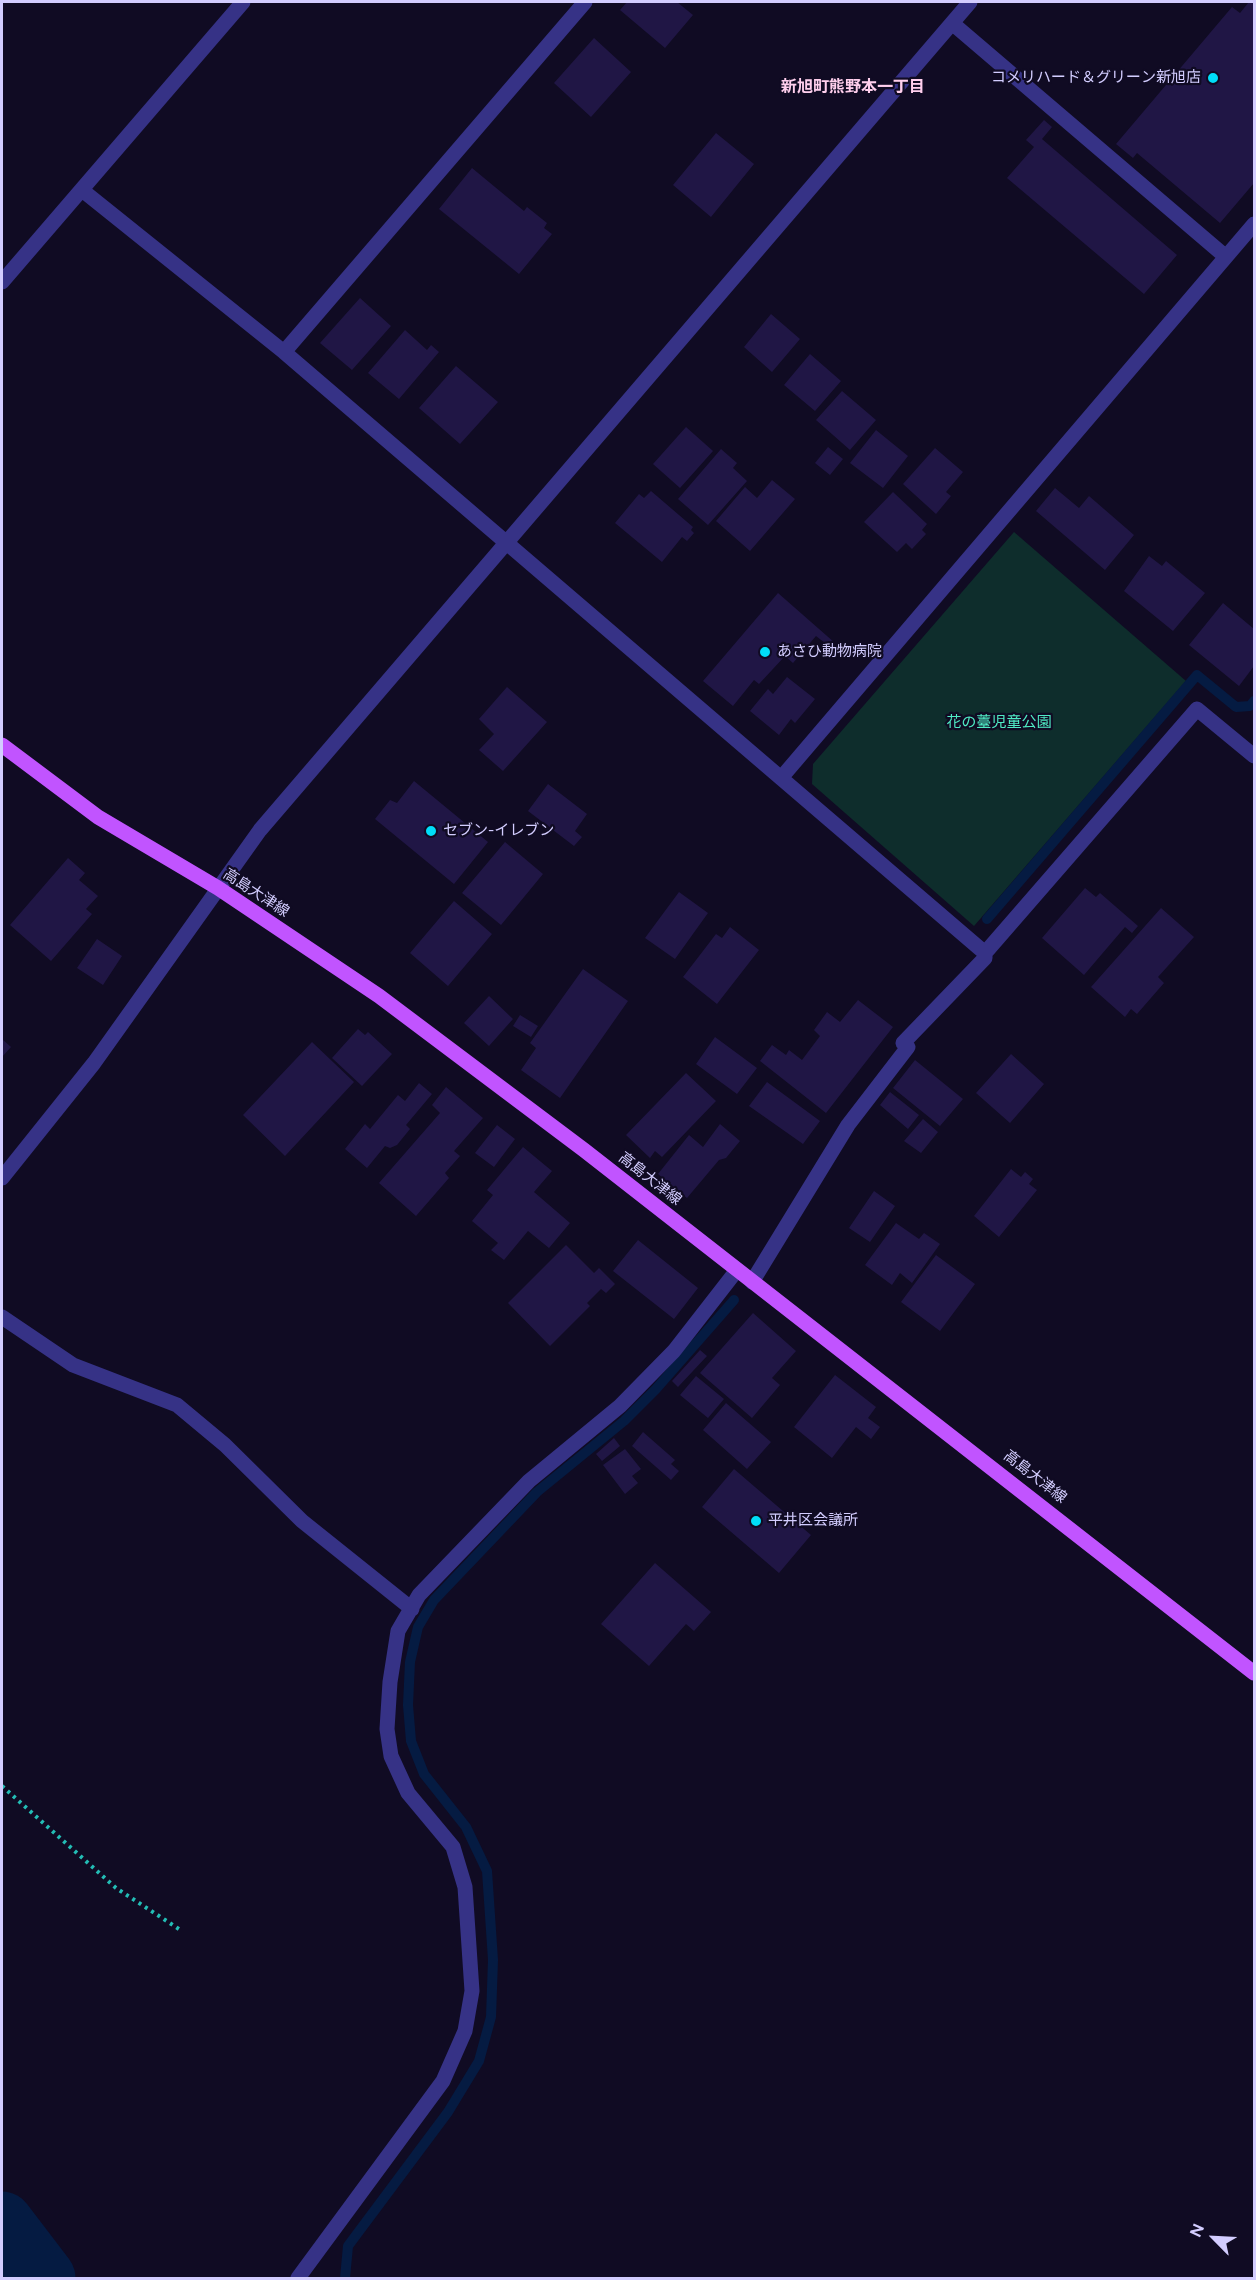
<!DOCTYPE html>
<html>
<head>
<meta charset="utf-8">
<style>
  body { margin:0 }
  #map { position:relative; width:1256px; height:2280px; overflow:hidden; background:#100b23; font-family:Figtree,sans-serif }
  canvas { display:block }
  .frame { position:absolute; inset:0; border:3px solid #d3cdff; pointer-events:none }
  .north { position:absolute; left:1184px; top:2208px; width:60px; height:60px; -webkit-text-stroke:4px #100b23; paint-order:stroke; rotate:294deg; font-size:16px; font-weight:700; line-height:24px; text-align:center; color:#d3cdff }
  .north::after { content:''; display:block; margin:auto; width:21px; height:27px; background:#d3cdff; clip-path:polygon(50% 0,100% 100%,50% 72%,0 100%) }
</style>
</head>
<body>
<div id="map">
<canvas width="1256" height="2280"></canvas>
<div class="frame"></div>
<div class="north">N</div>
</div>
<script>
const ctx = document.querySelector('canvas').getContext('2d');
ctx.lineJoin = 'round';
function fillPath(path, color) {
  ctx.fillStyle = color;
  ctx.fill(path, 'evenodd');
}
function poly(rows) {
  const path = new Path2D();
  for (const r of rows) {
    path.moveTo(r[0], r[1]);
    for (let i = 2; i < r.length; i += 2) path.lineTo(r[i], r[i + 1]);
  }
  return path;
}
function stroke(path, color, width, dash) {
  ctx.strokeStyle = color;
  ctx.lineWidth = width;
  ctx.lineCap = dash ? 'butt' : 'round';
  ctx.setLineDash(dash || []);
  ctx.stroke(path);
}
function write(font, color, halo, rows, align = 'center') {
  ctx.font = font + ' Figtree,"Noto Sans JP",sans-serif';
  ctx.lineWidth = 4.5;
  ctx.setLineDash([]);
  ctx.textBaseline = 'middle';
  ctx.strokeStyle = halo;
  ctx.fillStyle = color;
  for (const [text, x, y, turn = 0] of rows) {
    ctx.save();
    ctx.translate(x, y);
    ctx.rotate((+turn || 0) * Math.PI / 180);
    ctx.textAlign = isNaN(turn) ? turn : align;
    if (halo) ctx.strokeText(text, 0, 0);
    ctx.fillText(text, 0, 0);
    ctx.restore();
  }
}
fillPath(poly([
  [1014,532,1186,681,974,926,812,784,813,764]
]), '#0e2d2c');
stroke(poly([
  [987,919,1197,675,1236,707,1250,706,1254,701],
  [345,2278,348,2246,448,2112,479,2061,491,2017,493,1960,487,1871,466,1827,424,1774,411,1741,408,1705,410,1662,418,1627,434,1600,537,1492,624,1421,656,1389,734,1300]
]), '#051b42', 10);
stroke(poly([
  [2,2223,44,2278]
]), '#051b42', 63);
fillPath(poly([
  [627,2,677,2,693,15,665,48,620,10],
  [1249,2,1254,2,1254,183,1220,223,1137,153,1133,158,1116,144,1232,7,1240,13],
  [594,38,631,72,591,117,554,83],
  [1044,120,1052,127,1042,139,1177,255,1144,294,1007,178,1034,147,1026,140],
  [716,133,754,164,711,217,673,185],
  [472,168,524,211,527,207,547,223,544,228,552,234,519,274,439,209],
  [360,298,391,326,352,370,320,343],
  [771,314,800,339,772,372,744,347],
  [405,330,427,350,431,345,439,352,399,399,368,373],
  [810,354,841,381,815,411,784,385],
  [456,366,498,402,460,444,419,408],
  [842,391,876,420,850,450,816,420],
  [686,427,713,451,680,488,653,464],
  [876,430,908,456,883,488,850,463],
  [828,447,843,459,830,475,815,463],
  [935,448,963,472,946,492,951,496,936,514,903,484],
  [721,449,737,463,733,468,747,481,708,525,678,499],
  [772,480,795,499,750,551,716,521,745,487,757,498],
  [1055,488,1079,508,1089,496,1134,535,1105,570,1036,511],
  [651,491,693,527,691,530,694,533,687,541,682,537,662,562,615,523,639,494,644,498],
  [893,492,927,524,922,530,926,534,912,549,906,543,897,552,864,522],
  [1149,556,1162,566,1166,561,1205,593,1173,631,1124,591],
  [778,593,835,643,830,647,816,636,793,663,785,656,759,684,754,680,733,706,703,681],
  [1223,603,1254,629,1254,666,1239,686,1189,645],
  [787,677,815,699,795,723,791,719,779,735,750,711,768,689,773,694],
  [507,687,547,722,503,771,479,750,494,734,479,719],
  [414,781,488,842,454,884,375,819,390,800,397,803],
  [548,784,587,814,575,831,582,837,574,846,528,811],
  [505,842,543,874,501,925,462,893],
  [68,858,85,873,79,880,98,896,86,909,92,914,51,961,10,925],
  [1085,888,1096,897,1100,893,1138,926,1132,933,1125,927,1084,975,1042,938],
  [679,892,708,913,675,959,645,938],
  [454,901,492,934,448,986,410,953],
  [1161,908,1194,937,1158,977,1164,983,1137,1014,1131,1009,1125,1017,1091,987],
  [730,927,759,950,717,1004,683,977,716,934,722,938],
  [97,939,122,956,103,985,77,968],
  [583,969,628,1001,560,1098,521,1070,536,1048,530,1043],
  [489,996,513,1019,489,1046,464,1023],
  [858,1000,893,1027,826,1113,760,1061,772,1045,786,1055,789,1050,802,1060,820,1036,814,1030,827,1012,840,1022],
  [520,1015,538,1026,531,1037,513,1026],
  [358,1029,365,1035,368,1032,392,1054,362,1086,332,1058],
  [715,1037,757,1068,737,1094,696,1064],
  [2,1039,11,1047,2,1057],
  [312,1042,354,1082,285,1156,243,1115],
  [1011,1054,1044,1084,1010,1123,976,1093],
  [915,1060,963,1099,940,1126,893,1088],
  [686,1073,716,1101,662,1157,655,1151,650,1158,626,1135],
  [767,1082,820,1121,803,1144,749,1106],
  [419,1083,432,1094,406,1125,410,1129,397,1145,390,1148,385,1146,367,1168,345,1149,365,1124,370,1129,398,1095,405,1101],
  [446,1087,483,1118,454,1151,460,1156,445,1173,449,1178,416,1216,379,1183,440,1113,432,1105],
  [890,1092,919,1115,908,1129,880,1105],
  [923,1119,938,1132,921,1153,904,1141],
  [720,1124,740,1141,726,1158,719,1160,687,1198,658,1174,689,1135,703,1147],
  [497,1125,515,1139,494,1167,475,1153],
  [523,1147,552,1171,534,1192,570,1223,549,1248,528,1231,504,1260,491,1250,498,1243,472,1221,493,1195,487,1190],
  [1011,1169,1021,1177,1025,1172,1033,1179,1029,1184,1037,1190,999,1237,974,1216],
  [874,1191,895,1206,870,1242,849,1228],
  [896,1223,919,1239,924,1233,940,1244,912,1283,900,1273,892,1285,865,1265],
  [638,1240,698,1288,674,1319,613,1271],
  [566,1245,594,1273,599,1268,615,1284,606,1293,601,1289,587,1303,590,1306,550,1346,508,1303],
  [936,1255,975,1284,940,1331,901,1302],
  [753,1313,796,1351,772,1378,780,1385,752,1418,700,1373],
  [700,1350,707,1356,678,1387,672,1381],
  [835,1375,876,1407,868,1418,880,1427,871,1439,856,1427,832,1458,794,1427],
  [696,1376,724,1399,708,1418,680,1395],
  [726,1403,771,1442,747,1469,703,1430],
  [643,1432,675,1460,671,1464,679,1471,671,1480,632,1446],
  [614,1438,620,1446,602,1461,596,1454],
  [625,1449,641,1469,632,1476,638,1483,625,1494,603,1465],
  [734,1469,811,1535,779,1573,702,1507],
  [655,1563,711,1612,694,1631,686,1624,649,1666,601,1624]
]), '#201645');
stroke(poly([
  [2,1786,116,1888,182,1931]
]), '#23bdb5', 4, [3, 4.5]);
stroke(poly([
  [952,23,1226,257],
  [82,190,284,352,985,953],
  [2,282,243,2],
  [284,352,585,2],
  [781,778,1254,224],
  [2,1178,94,1063,260,830,970,2],
  [752,1282,848,1125,908,1047,903,1043,985,958,985,953,1197,709,1254,756],
  [2,1317,73,1365,177,1405,225,1445,302,1521,412,1609],
  [298,2278,443,2081,465,2031,472,1991,465,1887,453,1847,408,1793,391,1756,387,1729,390,1682,398,1631,419,1595,529,1481,620,1406,674,1351,737,1270]
]), '#363286', 15);
stroke(poly([
  [2,745,98,817,218,888,379,996,584,1150,1254,1673]
]), '#c154ff', 15);
for (const [x, y, r, color] of [
  [1213,78,6,"#00ddf8"],
  [765,652,6,"#00ddf8"],
  [431,831,6,"#00ddf8"],
  [756,1521,6,"#00ddf8"]
]) {
  const dot = new Path2D();
  dot.arc(x, y, r, 0, 2 * Math.PI);
  ctx.fillStyle = color;
  ctx.fill(dot);
  stroke(dot, '#100b23', 2);
}
write('15px', '#d3cdff', '#100b23', [
  ["コメリハード＆グリーン新旭店",1201,78,"right"],
  ["あさひ動物病院",777,652],
  ["セブン-イレブン",443,831],
  ["平井区会議所",768,1521]
], 'left');
write('15px', '#4feac4', '#100b23', [
  ["花の薹児童公園",999,723]
]);
write('15px', '#d3cdff', '#100b23', [
  ["高島大津線",256,893,33],
  ["高島大津線",650,1179,38],
  ["高島大津線",1035,1477,38]
]);
write('bold 16px', '#ffcfed', '#100b23', [
  ["新旭町熊野本一丁目",853,87]
]);
</script>
</body>
</html>
